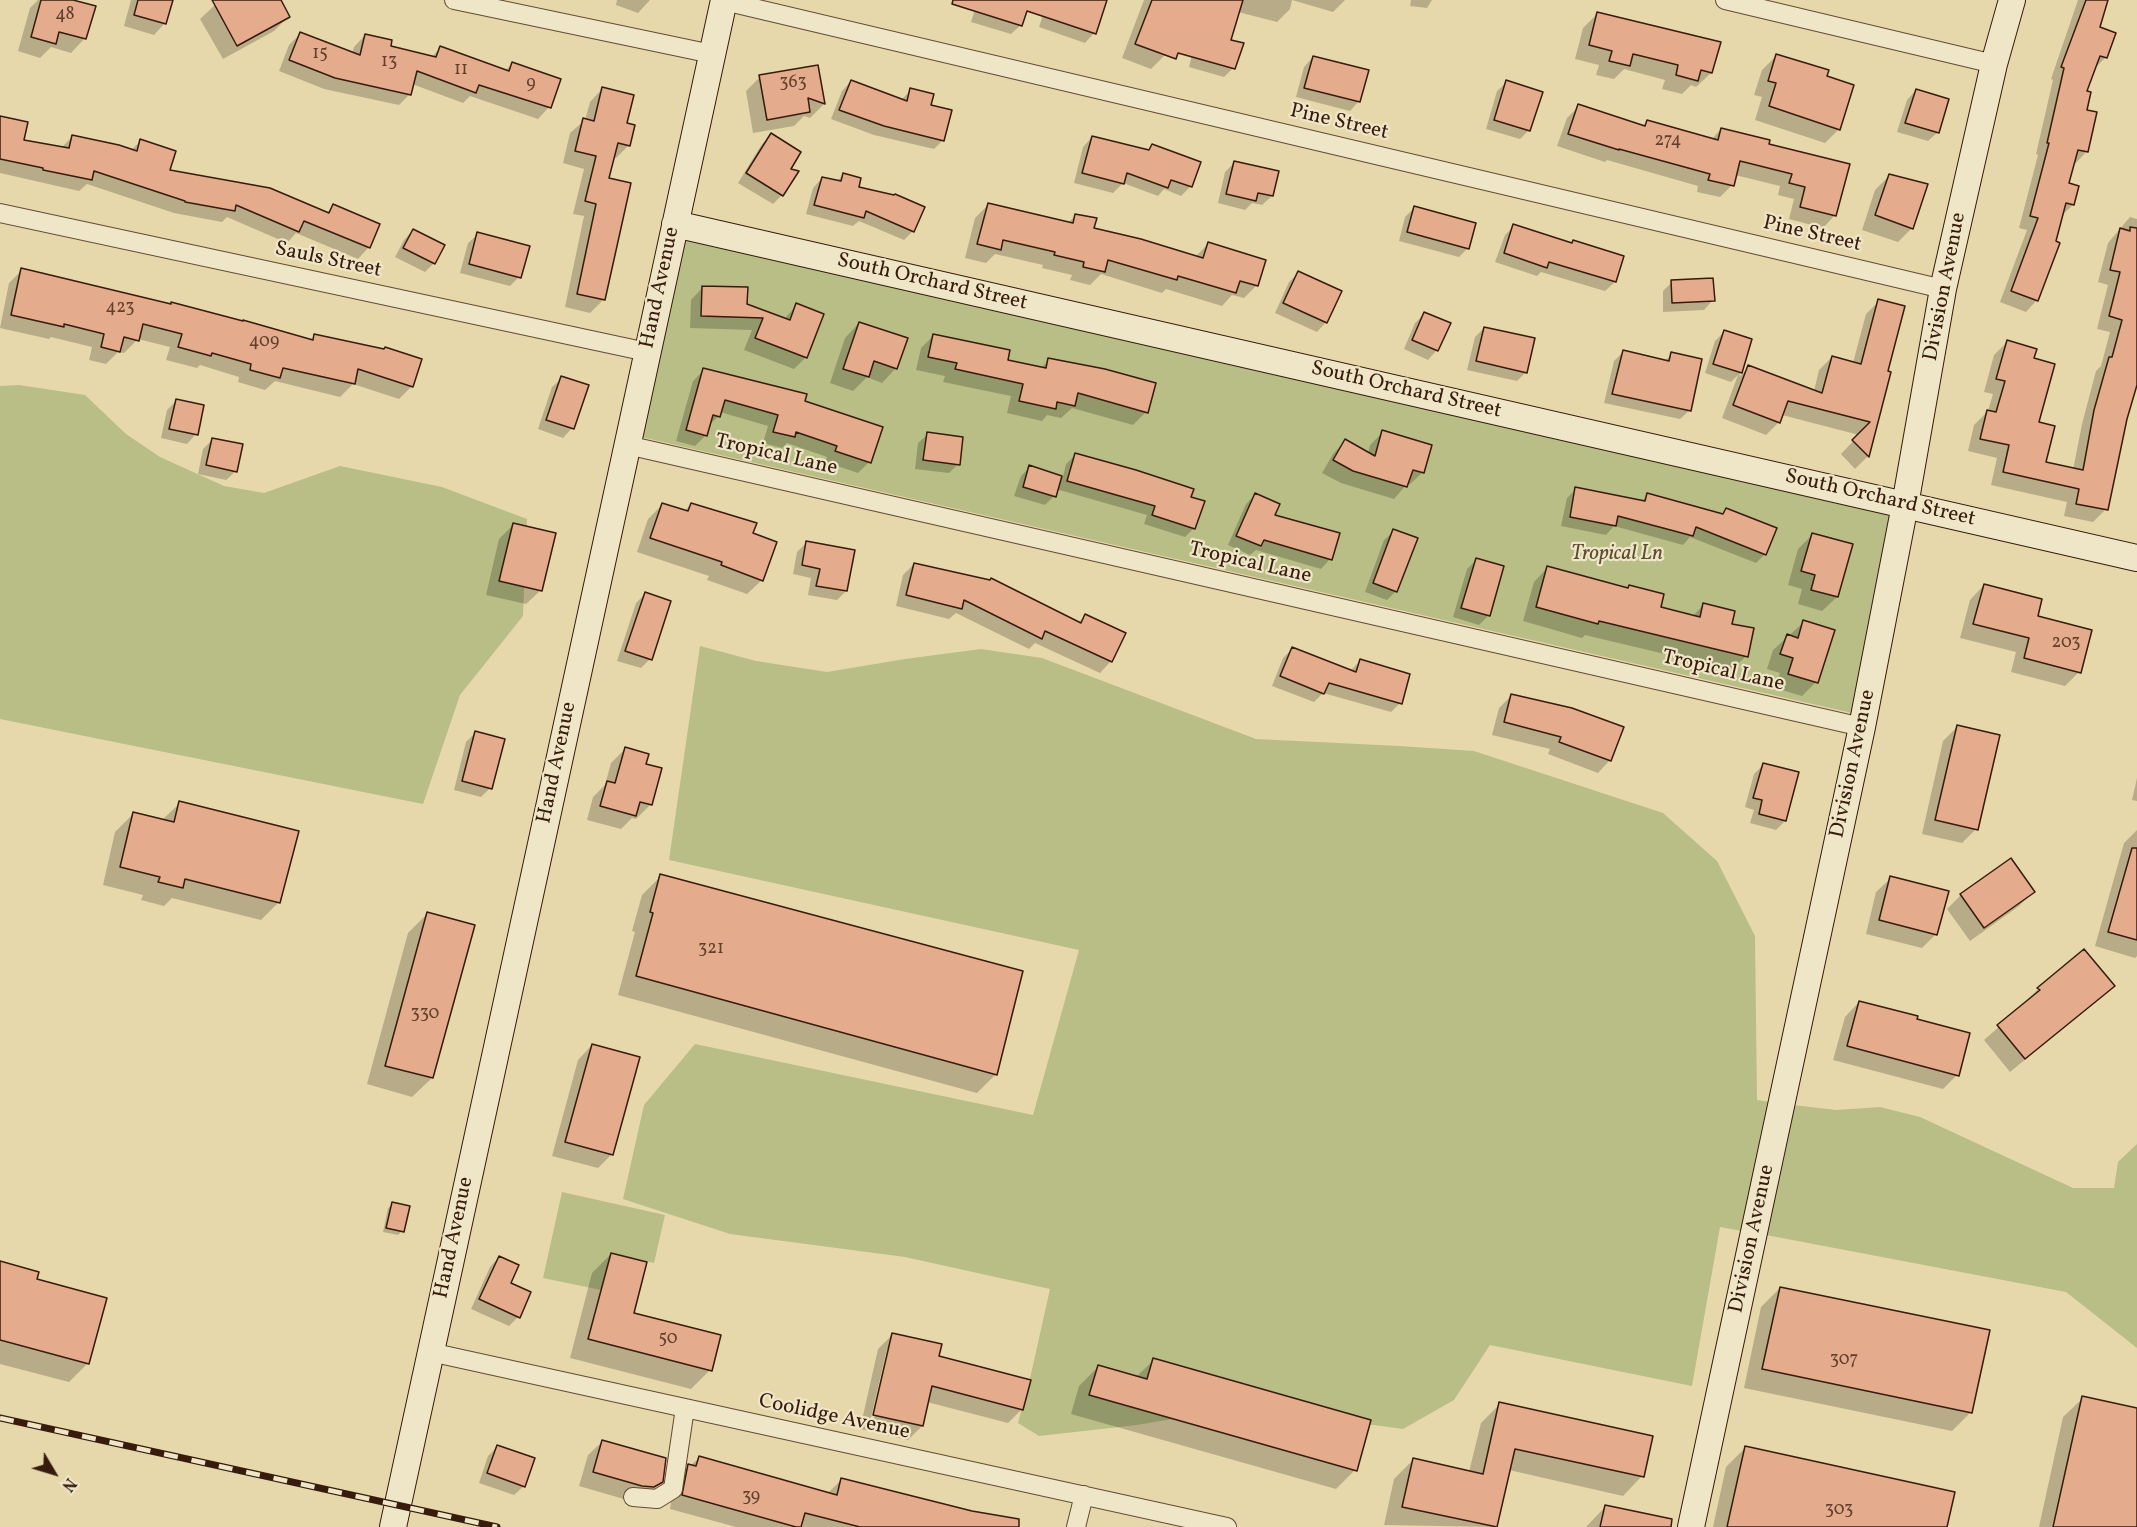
<!DOCTYPE html>
<html>
<head>
<meta charset="utf-8">
<style>
  body { margin:0 }
  #map { position:relative; width:2137px; height:1527px; overflow:hidden; background:#e6d8aa; font-family:Vollkorn,serif }
  canvas { display:block }
  .north { position:absolute; left:24px; top:1443px; width:60px; height:60px; -webkit-text-stroke:4px #efe6c8; paint-order:stroke; rotate:128deg; font-size:16px; font-weight:700; line-height:24px; text-align:center; color:#371b0d }
  .north::after { content:''; display:block; margin:auto; width:21px; height:27px; background:#371b0d; clip-path:polygon(50% 0,100% 100%,50% 72%,0 100%) }
</style>
</head>
<body>
<div id="map">
<canvas width="2137" height="1527"></canvas>
<div class="north">N</div>
</div>
<script>
const ctx = document.querySelector('canvas').getContext('2d');
ctx.lineJoin = 'round';
function fillPath(path, color) {
  ctx.fillStyle = color;
  ctx.fill(path, 'evenodd');
}
function poly(rows) {
  const path = new Path2D();
  for (const r of rows) {
    path.moveTo(r[0], r[1]);
    for (let i = 2; i < r.length; i += 2) path.lineTo(r[i], r[i + 1]);
  }
  return path;
}
function stroke(path, color, width, dash) {
  ctx.strokeStyle = color;
  ctx.lineWidth = width;
  ctx.lineCap = dash ? 'butt' : 'round';
  ctx.setLineDash(dash || []);
  ctx.stroke(path);
}
function write(font, color, halo, rows, align = 'center') {
  ctx.font = font + ' Vollkorn,serif';
  ctx.lineWidth = 4.5;
  ctx.setLineDash([]);
  ctx.textBaseline = 'middle';
  ctx.strokeStyle = halo;
  ctx.fillStyle = color;
  for (const [text, x, y, turn = 0] of rows) {
    ctx.save();
    ctx.translate(x, y);
    ctx.rotate((+turn || 0) * Math.PI / 180);
    ctx.textAlign = isNaN(turn) ? turn : align;
    if (halo) ctx.strokeText(text, 0, 0);
    ctx.fillText(text, 0, 0);
    ctx.restore();
  }
}
fillPath(poly([
  [684,238,1892,513,1852,713,641,437],
  [19,385,85,395,126,434,160,457,224,486,264,493,340,466,442,487,527,519,523,616,460,695,423,804,0,719,0,386],
  [700,646,756,661,827,672,905,659,981,649,1042,658,1256,739,1399,746,1474,751,1663,813,1717,861,1755,936,1757,1100,1770,1102,1742,1231,1720,1227,1692,1386,1490,1345,1454,1400,1403,1429,1344,1421,1268,1403,1137,1425,1039,1436,1018,1423,1031,1374,1050,1289,905,1257,730,1234,623,1199,644,1105,695,1044,1033,1115,1079,950,669,860],
  [1793,1105,1836,1110,1880,1107,1920,1117,2073,1188,2114,1188,2118,1162,2137,1144,2137,1348,2066,1292,1766,1235],
  [562,1192,665,1215,654,1263,611,1253,601,1290,543,1278]
]), '#b8be86');
fillPath(poly([
  [38,0,68,0,85,38,71,53,51,47,40,58,18,51,30,8],
  [131,0,172,0,165,23,154,35,124,26],
  [224,0,279,0,288,17,274,31,223,59,200,19,215,5],
  [617,0,650,0,638,13,616,5],
  [978,0,1029,0,1021,25,1011,34,971,22],
  [1048,0,1101,0,1094,33,1085,43,1039,27],
  [1144,0,1178,0,1165,55,1151,69,1122,58],
  [1237,0,1345,0,1333,12,1292,0,1290,9,1277,22,1234,11],
  [1411,0,1432,0,1427,8,1410,6],
  [2078,0,2108,0,2098,28,2105,58,2094,69,2085,92,2087,151,2076,163,2073,162,2067,184,2073,205,2061,216,2037,300,2026,312,2000,302,2027,230,2019,228,2038,155,2036,154,2053,80,2051,79],
  [1597,14,1711,73,1696,87,1691,85,1682,94,1662,89,1665,80,1624,69,1614,79,1596,75,1599,65,1575,59,1583,28],
  [1198,31,1229,41,1233,68,1224,77,1189,67],
  [300,34,352,54,354,47,365,35,389,47,431,58,440,48,505,71,512,64,549,107,538,119,470,96,463,103,412,84,410,94,399,105,324,89,279,71,289,45],
  [1776,56,1825,77,1839,129,1825,143,1755,120,1762,97,1754,95,1762,70],
  [1313,57,1359,101,1350,111,1296,97,1304,67],
  [817,66,824,104,810,118,804,116,794,126,753,133,746,91,760,77],
  [851,81,901,100,911,90,929,106,943,140,934,149,874,135,831,119,842,91],
  [1507,82,1529,130,1520,139,1486,129,1497,91],
  [603,88,629,145,616,158,613,157,607,179,604,299,590,313,565,307,584,216,573,214,584,169,563,163,570,133,585,120,590,102],
  [1916,90,1938,132,1928,141,1897,132,1907,100],
  [1579,106,1642,127,1647,122,1711,140,1721,129,1767,145,1835,215,1823,228,1789,219,1794,199,1778,195,1780,186,1735,175,1732,185,1720,197,1697,192,1698,186,1607,160,1605,162,1557,146,1567,118],
  [0,117,22,141,61,148,72,137,131,150,141,141,168,171,326,213,333,206,369,247,358,259,296,233,287,243,227,217,222,222,174,213,87,184,79,191,0,173],
  [771,135,788,170,782,195,773,204,738,183,762,144],
  [1092,137,1147,151,1152,146,1191,186,1181,196,1164,189,1158,196,1123,183,1113,193,1074,183,1083,147],
  [1234,163,1277,172,1272,196,1262,205,1252,203,1245,210,1218,203,1225,172],
  [843,175,857,188,913,231,904,240,859,221,853,226,806,214,813,188,822,178,836,182],
  [1889,176,1912,228,1898,242,1862,230,1875,190],
  [988,205,1067,224,1076,215,1092,229,1195,257,1208,244,1257,285,1244,298,1232,295,1222,306,1166,289,1162,293,1101,274,1090,285,1070,280,1072,275,1042,268,1043,265,995,254,986,263,965,258,975,218],
  [1414,208,1468,248,1459,257,1399,241,1405,217],
  [2130,217,2137,219,2137,377,2106,509,2093,522,2064,516,2067,502,1991,485,1997,458,1968,451,1974,425,1988,411,1993,394,1984,392,1994,355,2007,342,2032,359,2037,423,2044,463,2073,470,2082,424,2096,371,2101,366,2110,332,2097,329,2108,285,2098,282,2108,243],
  [1514,226,1571,245,1622,257,1615,282,1605,291,1541,272,1537,276,1495,262,1505,235],
  [413,230,434,263,425,272,395,257,404,240],
  [478,234,519,277,510,286,460,273,468,243],
  [22,270,310,340,315,335,412,386,399,399,353,384,340,397,275,381,265,390,238,382,239,377,200,365,197,368,166,360,170,347,138,339,124,353,118,352,106,364,89,360,92,347,51,337,49,339,0,328,9,283],
  [1298,273,1326,322,1317,332,1275,313,1289,282],
  [1672,282,1713,300,1704,310,1663,312,1663,291],
  [703,287,784,319,797,305,806,357,794,369,744,350,752,330,690,328,691,300],
  [1879,301,1886,372,1890,373,1867,457,1855,469,1841,454,1859,435,1782,415,1779,422,1766,435,1722,418,1738,375,1731,382,1705,373,1715,341,1724,332,1751,340,1739,377,1749,367,1814,391,1819,370,1832,357,1853,363,1866,314],
  [1424,314,1437,350,1428,360,1404,349,1415,323],
  [859,323,896,368,882,383,867,377,853,391,830,383,845,338],
  [1484,328,1526,372,1517,381,1467,370,1475,337],
  [934,335,1006,361,1040,369,1049,360,1146,412,1133,425,1072,408,1061,418,1047,415,1042,421,1007,413,1011,396,943,382,945,376,916,370,921,348],
  [1623,352,1665,361,1672,354,1690,410,1680,419,1604,403,1614,361],
  [704,370,803,402,869,462,858,473,825,462,827,457,787,443,782,448,763,443,768,426,720,412,719,416,708,426,706,435,695,446,676,441,693,381],
  [562,378,572,428,563,438,538,429,552,387],
  [176,401,196,434,187,444,161,438,167,410],
  [1383,432,1423,472,1410,484,1407,484,1394,499,1341,483,1322,473,1333,454,1345,441,1368,454,1370,445],
  [928,434,958,464,949,473,915,469,918,443],
  [213,439,236,471,226,480,198,474,203,449],
  [1075,455,1190,498,1194,528,1185,537,1144,524,1147,515,1056,489,1054,496,1045,505,1014,496,1021,476,1030,467,1063,477,1066,464],
  [1576,489,1641,502,1648,495,1721,515,1726,510,1765,554,1756,563,1690,537,1683,545,1614,526,1606,535,1561,526,1567,498],
  [1255,495,1273,516,1330,559,1321,569,1256,550,1250,555,1228,545,1246,504],
  [691,504,751,534,762,580,747,594,707,580,709,576,637,552,648,519,662,505,684,512],
  [513,525,541,590,526,604,486,595,499,539],
  [1394,531,1396,591,1387,600,1365,592,1384,540],
  [1813,534,1837,597,1822,611,1798,604,1802,589,1788,585,1798,549],
  [807,542,846,591,837,600,808,595,811,578,793,574,797,552],
  [1477,559,1503,567,1488,616,1479,625,1453,617,1467,569],
  [914,564,1078,623,1085,616,1111,661,1100,673,1035,643,1029,649,956,613,949,619,896,606,903,575],
  [1548,567,1659,608,1692,617,1703,605,1730,625,1746,656,1732,670,1585,635,1582,638,1523,621,1534,582],
  [1984,585,2036,617,2079,672,2065,686,2011,672,2016,652,1960,638,1970,600],
  [645,594,650,659,641,668,617,661,636,603],
  [1804,622,1816,682,1802,696,1775,688,1780,673,1767,669,1773,650],
  [1292,649,1351,670,1360,661,1400,703,1391,712,1323,693,1314,702,1272,686,1283,658],
  [1511,696,1610,760,1598,773,1548,754,1550,749,1492,735,1499,708],
  [1957,727,1976,829,1962,843,1922,834,1943,741],
  [476,732,490,788,481,797,454,790,466,742],
  [625,749,644,765,651,804,636,819,632,818,621,829,587,820,593,797,605,785,611,763],
  [1763,765,1785,821,1776,830,1750,823,1754,810,1745,807,1754,774],
  [2137,778,2137,801,2132,800],
  [180,803,279,902,261,920,172,898,164,906,141,900,143,895,103,885,115,832,133,814,162,820],
  [2137,830,2137,956,2135,958,2095,946,2124,843],
  [661,876,996,1074,977,1093,618,995,635,932,632,931,642,895],
  [1891,878,1936,934,1922,948,1866,934,1876,892],
  [2033,892,2019,906,1970,941,1947,909,1961,895],
  [427,914,432,1078,412,1097,367,1084,408,933],
  [2112,986,2098,1000,2010,1072,1984,1040,2025,1004,2024,1003,2038,989],
  [1859,1002,1957,1075,1943,1089,1833,1060,1845,1017],
  [592,1045,612,1154,598,1168,552,1156,578,1060],
  [393,1204,402,1231,398,1235,383,1232,388,1208],
  [611,1254,632,1314,710,1370,691,1389,570,1358,592,1273],
  [499,1257,518,1317,509,1326,471,1309,490,1267],
  [0,1263,35,1281,88,1363,69,1382,0,1364],
  [1780,1288,1971,1412,1952,1431,1744,1388,1761,1307],
  [892,1335,937,1357,1022,1409,1008,1423,927,1402,922,1426,908,1440,860,1429,878,1349],
  [887,1349,890,1349,873,1423,870,1422],
  [1154,1360,1355,1470,1336,1489,1071,1414,1079,1386,1098,1367,1136,1377],
  [2083,1398,2137,1409,2137,1527,2039,1527,2063,1417],
  [1500,1404,1642,1476,1623,1496,1509,1470,1495,1527,1384,1525,1394,1479,1413,1460,1469,1472,1481,1423],
  [603,1441,661,1482,647,1496,627,1500,579,1486,588,1455],
  [497,1447,524,1486,514,1495,479,1483,488,1456],
  [1745,1448,1946,1527,1713,1527,1726,1467],
  [699,1458,827,1494,841,1480,1008,1527,736,1527,670,1509,675,1479],
  [1605,1507,1646,1527,1586,1527]
]), '#0003');
const building = poly([
  [41,0,73,0,96,6,86,39,59,32,56,44,31,37,41,0],
  [138,0,173,0,166,24,134,15,138,0],
  [212,0,281,0,290,17,237,46,212,0],
  [953,0,1107,0,1096,34,1027,11,1022,26,952,4,953,0],
  [1152,0,1243,0,1231,40,1244,43,1235,69,1178,53,1176,59,1135,44,1152,0],
  [2086,0,2108,0,2100,27,2116,33,2107,58,2100,56,2087,91,2091,92,2087,110,2097,112,2088,152,2078,150,2069,183,2079,186,2074,205,2066,203,2056,241,2060,243,2038,301,2011,291,2038,218,2030,216,2049,143,2047,143,2064,68,2061,67,2086,0],
  [1597,12,1721,42,1712,73,1701,70,1698,81,1676,75,1678,65,1633,54,1630,66,1609,61,1612,51,1589,45,1597,12],
  [300,32,360,55,365,34,392,40,391,46,436,57,440,46,509,71,512,62,561,79,551,108,479,85,476,93,417,71,411,95,335,78,289,60,300,32],
  [1776,54,1829,70,1827,76,1854,85,1840,130,1769,106,1776,83,1768,81,1776,54],
  [1313,56,1369,70,1360,102,1304,88,1313,56],
  [818,65,825,104,808,98,810,112,767,120,759,75,818,65],
  [851,80,907,101,910,88,934,94,931,105,952,110,944,141,884,126,839,110,851,80],
  [1506,80,1543,92,1530,131,1494,120,1506,80],
  [602,87,634,95,627,123,635,125,630,146,618,143,609,178,631,183,605,300,577,294,596,204,585,201,596,156,575,151,583,118,594,121,602,87],
  [1916,89,1949,99,1939,133,1905,123,1916,89],
  [1578,104,1645,126,1647,120,1718,140,1721,128,1770,140,1769,144,1850,164,1836,216,1800,207,1805,187,1789,183,1792,174,1740,161,1734,186,1708,180,1710,174,1619,149,1619,150,1568,134,1578,104],
  [0,116,28,122,24,140,69,148,72,135,119,145,137,151,140,139,176,151,170,170,270,188,329,213,333,204,380,224,370,248,304,221,299,232,236,205,235,211,185,202,185,201,94,171,92,180,43,170,43,168,0,159,0,116],
  [771,133,801,152,791,169,799,171,783,196,746,173,771,133],
  [1092,136,1149,150,1152,144,1201,162,1192,187,1171,180,1168,188,1127,173,1124,184,1082,173,1092,136],
  [1234,161,1279,171,1273,196,1258,193,1256,201,1226,194,1234,161],
  [843,173,861,178,859,187,894,195,895,194,925,207,914,232,866,211,864,218,814,205,822,177,841,181,843,173],
  [1889,174,1928,184,1913,229,1875,215,1889,174],
  [988,203,1073,223,1075,214,1097,218,1094,228,1141,239,1203,258,1208,242,1266,260,1258,286,1240,281,1236,293,1178,276,1177,280,1108,260,1105,272,1083,267,1084,262,1054,255,1055,252,1003,240,1001,250,977,244,988,203],
  [1414,206,1476,223,1469,249,1407,232,1414,206],
  [1513,224,1572,243,1573,240,1624,256,1616,282,1549,262,1547,268,1504,253,1513,224],
  [2130,227,2137,228,2137,385,2127,419,2108,510,2076,504,2079,489,2003,472,2009,445,1980,439,1987,410,1996,412,2005,381,1996,379,2007,340,2037,349,2034,358,2055,364,2039,422,2055,426,2046,462,2083,470,2094,410,2109,357,2112,357,2122,320,2109,316,2120,272,2110,270,2120,228,2130,231,2130,227],
  [413,229,445,245,435,264,403,248,413,229],
  [477,232,530,246,521,278,469,264,477,232],
  [21,268,171,304,171,302,243,321,243,320,313,340,314,334,384,349,385,347,422,359,413,387,358,369,355,384,283,368,280,378,250,370,251,364,212,353,211,356,178,347,182,334,143,324,139,341,124,337,120,352,101,347,104,334,64,324,64,327,11,315,21,268],
  [1298,271,1342,291,1327,323,1283,303,1298,271],
  [1713,278,1715,301,1672,303,1671,280,1713,278],
  [702,286,748,287,747,304,790,320,796,303,824,314,807,358,755,338,763,318,701,316,702,286],
  [1878,299,1905,306,1888,371,1891,372,1869,457,1852,440,1870,422,1788,401,1780,423,1733,405,1748,365,1822,393,1832,356,1861,364,1878,299],
  [1424,312,1451,323,1438,351,1412,340,1424,312],
  [859,322,908,338,897,369,874,361,869,377,843,369,859,322],
  [1484,327,1535,338,1527,373,1476,361,1484,327],
  [1724,330,1752,339,1742,373,1713,364,1724,330],
  [933,334,1010,350,1008,360,1046,368,1048,358,1105,369,1156,383,1148,413,1078,393,1075,406,1057,402,1056,409,1019,401,1023,384,955,369,957,363,928,357,933,334],
  [1623,350,1669,361,1671,352,1702,359,1691,411,1612,394,1623,350],
  [703,368,807,394,805,401,883,427,871,463,835,451,837,446,796,432,795,437,773,432,778,415,725,400,720,417,713,415,707,436,686,430,703,368],
  [561,376,589,385,574,429,546,420,561,376],
  [176,399,204,405,198,435,169,429,176,399],
  [1382,430,1432,445,1424,473,1413,470,1407,487,1353,471,1333,460,1345,439,1375,456,1382,430],
  [927,432,963,437,960,465,923,460,927,432],
  [212,438,243,444,237,472,206,465,212,438],
  [1075,453,1136,470,1194,489,1191,497,1205,501,1195,529,1152,515,1155,506,1067,481,1075,453],
  [1029,465,1062,476,1056,497,1023,487,1029,465],
  [1575,487,1645,501,1647,493,1723,514,1726,508,1777,528,1766,555,1696,527,1693,536,1618,516,1616,526,1570,517,1575,487],
  [1255,493,1280,504,1275,515,1340,533,1332,560,1264,540,1261,546,1236,536,1255,493],
  [662,503,688,511,691,503,757,523,753,533,777,542,763,581,721,565,722,562,650,538,662,503],
  [513,523,556,533,542,591,499,581,513,523],
  [1393,529,1418,538,1397,592,1373,583,1393,529],
  [1812,533,1853,544,1838,597,1811,590,1815,575,1801,571,1812,533],
  [806,541,855,550,847,591,816,586,820,569,802,565,806,541],
  [1476,558,1504,566,1490,616,1461,608,1476,558],
  [914,563,990,580,991,578,1081,623,1085,614,1126,633,1112,662,1045,631,1042,639,964,600,962,609,906,595,914,563],
  [1547,566,1628,588,1629,585,1664,594,1661,607,1700,617,1703,603,1735,611,1732,624,1754,628,1748,657,1599,621,1598,624,1536,607,1547,566],
  [1984,584,2042,599,2038,616,2092,630,2081,673,2024,658,2029,638,1973,624,1984,584],
  [645,592,671,601,652,660,625,651,645,592],
  [1803,620,1835,630,1818,683,1788,674,1793,658,1780,654,1787,634,1798,638,1803,620],
  [1292,647,1356,672,1360,659,1410,674,1402,704,1329,683,1324,694,1280,676,1292,647],
  [1511,694,1572,708,1624,727,1611,761,1559,742,1561,737,1504,722,1511,694],
  [1957,725,2000,735,1978,830,1935,820,1957,725],
  [475,731,505,739,492,789,462,781,475,731],
  [625,747,649,754,646,764,662,768,652,805,640,802,636,816,600,806,607,781,615,783,625,747],
  [1763,763,1799,772,1786,821,1759,814,1762,800,1753,798,1763,763],
  [179,801,299,831,280,903,185,879,183,888,158,882,160,877,120,867,133,812,174,822,179,801],
  [2132,848,2137,848,2137,940,2108,932,2132,848],
  [2011,858,2035,892,1984,928,1960,894,2011,858],
  [660,874,1023,971,997,1075,636,976,653,913,650,912,660,874],
  [1890,876,1949,891,1937,935,1879,920,1890,876],
  [427,912,475,925,433,1078,385,1066,427,912],
  [2084,949,2115,986,2025,1059,1997,1025,2040,990,2037,988,2084,949],
  [1859,1001,1918,1016,1917,1019,1970,1033,1959,1076,1847,1046,1859,1001],
  [592,1044,640,1057,613,1155,565,1142,592,1044],
  [392,1202,410,1206,404,1232,386,1228,392,1202],
  [611,1253,647,1262,634,1313,721,1335,712,1371,588,1339,611,1253],
  [499,1256,519,1265,511,1283,531,1292,520,1318,479,1299,499,1256],
  [0,1261,39,1272,37,1279,107,1298,89,1364,0,1340,0,1261],
  [1780,1287,1990,1330,1972,1413,1762,1369,1780,1287],
  [892,1333,942,1344,939,1356,1031,1380,1023,1410,932,1386,923,1426,873,1415,892,1333],
  [1153,1358,1371,1420,1357,1471,1089,1395,1098,1365,1147,1379,1153,1358],
  [2082,1396,2137,1408,2137,1527,2053,1527,2082,1396],
  [1499,1402,1653,1436,1644,1477,1515,1449,1497,1527,1402,1507,1413,1458,1483,1474,1499,1402],
  [602,1440,666,1458,663,1482,654,1487,642,1486,593,1472,602,1440],
  [497,1445,535,1458,525,1487,487,1473,497,1445],
  [1745,1446,1955,1492,1947,1527,1727,1527,1745,1446],
  [699,1456,837,1495,841,1478,972,1511,1019,1519,1019,1527,860,1527,805,1513,801,1527,796,1527,682,1495,688,1464,696,1466,699,1456],
  [1605,1505,1672,1519,1671,1527,1600,1527,1605,1505]
]);
fillPath(building, '#e4ab8c');
stroke(building, '#371b0d', 1.5);
const street = poly([
  [454,0,712,54],
  [1725,0,1994,64],
  [724,1,1943,289],
  [0,213,647,352],
  [627,445,1862,727],
  [430,1352,1227,1527],
  [633,1497,657,1499,673,1489,685,1408],
  [1076,1527,1084,1495]
]);
const secondary = poly([
  [675,224,2137,558],
  [393,1527,724,0],
  [1691,1527,1862,727,1905,505,1943,289,1994,64,2012,0]
]);
stroke(street, '#634a34', 20);
stroke(secondary, '#371b0d', 28);
stroke(street, '#efe6c8', 18);
stroke(secondary, '#efe6c8', 26);
const rail = poly([
  [0,1418,497,1527]
]);
stroke(rail, '#371b0d', 7);
stroke(rail, '#efe6c8', 4.5, [14]);
write('18px', '#623f2d', null, [
  ["48",65,16],
  ["15",320,55],
  ["13",389,63],
  ["11",461,71],
  ["363",793,84],
  ["9",531,85],
  ["274",1668,142],
  ["423",120,309],
  ["409",264,343],
  ["203",2066,644],
  ["321",711,950],
  ["330",425,1015],
  ["50",668,1340],
  ["307",1844,1361],
  ["39",751,1498],
  ["303",1839,1511]
]);
write('21px', '#371b0d', '#efe6c8', [
  ["Pine Street",1339,123,13],
  ["Pine Street",1812,235,13],
  ["Sauls Street",328,261,12],
  ["South Orchard Street",932,283,13],
  ["Division Avenue",1946,287,-79],
  ["Hand Avenue",661,288,-78],
  ["South Orchard Street",1406,391,13],
  ["Tropical Lane",776,456,13],
  ["South Orchard Street",1880,499,13],
  ["Tropical Lane",1250,564,13],
  ["Tropical Lane",1723,672,13],
  ["Hand Avenue",558,763,-78],
  ["Division Avenue",1854,764,-78],
  ["Hand Avenue",455,1238,-78],
  ["Division Avenue",1753,1239,-78],
  ["Coolidge Avenue",834,1418,12]
]);
write('italic 21px', '#5e4c31', '#efe6c8', [
  ["Tropical Ln",1617,555]
]);
</script>
</body>
</html>
